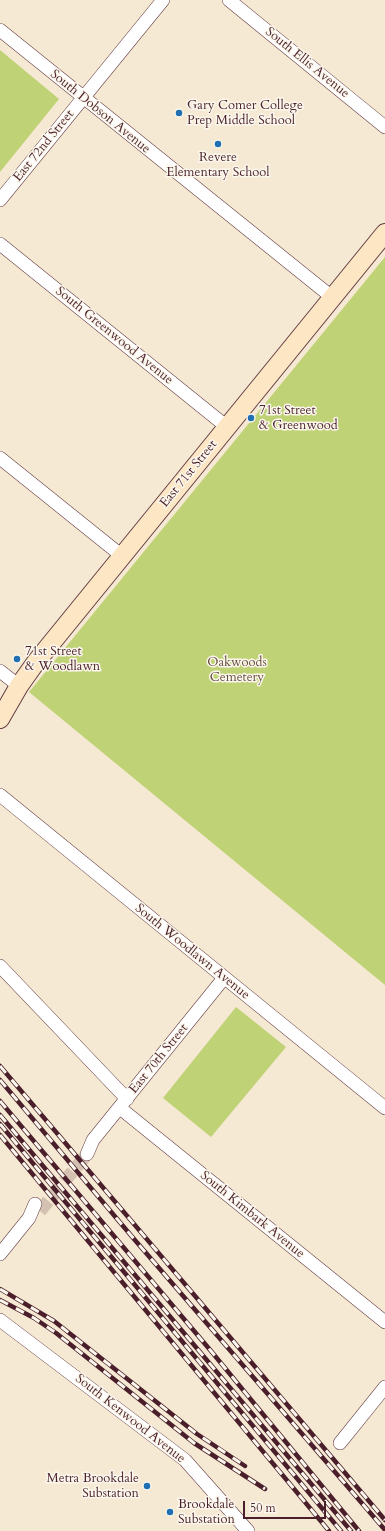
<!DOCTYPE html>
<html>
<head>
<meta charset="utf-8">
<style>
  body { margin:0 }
  #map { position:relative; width:385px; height:1531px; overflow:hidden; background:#f6e9d3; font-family:Cardo,serif }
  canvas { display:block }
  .scale { position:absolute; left:243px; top:1501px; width:83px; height:18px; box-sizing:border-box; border:2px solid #4a1f2b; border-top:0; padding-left:5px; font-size:12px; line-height:14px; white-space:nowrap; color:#4a1f2b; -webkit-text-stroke:3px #fbf7ec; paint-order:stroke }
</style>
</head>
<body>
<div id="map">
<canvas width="385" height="1531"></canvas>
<div class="scale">50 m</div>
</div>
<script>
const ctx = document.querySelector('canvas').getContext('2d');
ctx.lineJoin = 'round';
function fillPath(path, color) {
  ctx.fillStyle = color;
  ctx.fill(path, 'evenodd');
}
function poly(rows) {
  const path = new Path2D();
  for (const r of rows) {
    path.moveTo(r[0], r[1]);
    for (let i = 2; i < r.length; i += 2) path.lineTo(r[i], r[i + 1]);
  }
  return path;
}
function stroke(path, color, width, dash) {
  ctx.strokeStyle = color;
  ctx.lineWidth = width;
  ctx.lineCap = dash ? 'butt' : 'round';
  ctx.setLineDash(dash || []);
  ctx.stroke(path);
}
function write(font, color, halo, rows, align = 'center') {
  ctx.font = font + ' Cardo,serif';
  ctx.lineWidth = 3;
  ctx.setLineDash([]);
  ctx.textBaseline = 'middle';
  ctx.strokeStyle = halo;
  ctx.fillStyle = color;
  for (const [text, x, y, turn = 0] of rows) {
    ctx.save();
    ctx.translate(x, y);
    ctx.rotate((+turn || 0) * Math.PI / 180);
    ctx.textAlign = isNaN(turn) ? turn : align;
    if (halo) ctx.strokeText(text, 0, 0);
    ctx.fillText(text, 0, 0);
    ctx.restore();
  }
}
fillPath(poly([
  [0,50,59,99,0,172],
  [385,257,385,985,29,692],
  [236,1007,286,1047,211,1137,163,1098]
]), '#bfd275');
stroke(poly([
  [40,1211,87,1154]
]), '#d4c1b1', 13, [13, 6]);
const street = poly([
  [229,0,385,127],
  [0,30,333,298],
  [0,200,163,0],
  [0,244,227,427],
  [0,458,122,556],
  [0,671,19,686],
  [0,795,385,1108],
  [0,966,127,1099],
  [120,1108,385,1322],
  [87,1154,93,1140,224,978],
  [0,1254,29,1218,35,1204],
  [0,1320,185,1460,248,1531],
  [340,1443,385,1387]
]);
const secondary = poly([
  [0,719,19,686,36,662,385,233]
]);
stroke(street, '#643d44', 14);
stroke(secondary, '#643d44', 20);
stroke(street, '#fff', 13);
stroke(secondary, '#fce6c4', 18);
const rail = poly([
  [0,1066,385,1520],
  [0,1080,134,1239,385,1530],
  [0,1101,211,1351,359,1531],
  [0,1115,351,1531],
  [0,1124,341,1531],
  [0,1135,329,1531],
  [0,1289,54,1321,197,1434,245,1466],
  [0,1300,34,1318,56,1333,194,1443,265,1489]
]);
stroke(rail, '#4a1f2b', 4.5);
stroke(rail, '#fbf7ec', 3, [9]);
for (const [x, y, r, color] of [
  [179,113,4,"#1f6fb2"],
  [218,144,4,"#1f6fb2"],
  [251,418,4,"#1f6fb2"],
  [17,659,4,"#1f6fb2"],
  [147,1486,4,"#1f6fb2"],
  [170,1512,4,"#1f6fb2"]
]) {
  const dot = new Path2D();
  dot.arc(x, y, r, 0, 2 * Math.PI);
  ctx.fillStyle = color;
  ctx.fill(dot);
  stroke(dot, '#fbf7ec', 1.5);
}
write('13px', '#4a1f2b', '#fbf7ec', [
  ["South Ellis Avenue",307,63,39],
  ["South Dobson Avenue",100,112,39],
  ["East 72nd Street",44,146,-51],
  ["South Greenwood Avenue",114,336,39],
  ["East 71st Street",189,474,-51],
  ["South Woodlawn Avenue",192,952,39],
  ["East 70th Street",159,1059,-51],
  ["South Kimbark Avenue",252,1215,39],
  ["South Kenwood Avenue",130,1419,38]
]);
write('13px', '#4a1f2b', '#fbf7ec', [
  ["Gary Comer College",187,106],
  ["Prep Middle School",187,121],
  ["Revere",218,158,"center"],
  ["Elementary School",218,173,"center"],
  ["71st Street",259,411],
  ["& Greenwood",259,426],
  ["71st Street",25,652],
  ["& Woodlawn",25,667],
  ["Metra Brookdale",139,1479,"right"],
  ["Substation",139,1494,"right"],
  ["Brookdale",178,1505],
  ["Substation",178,1520]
], 'left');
write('13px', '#674c3e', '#fbf7ec', [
  ["Oakwoods",237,663],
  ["Cemetery",237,678]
]);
</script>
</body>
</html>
